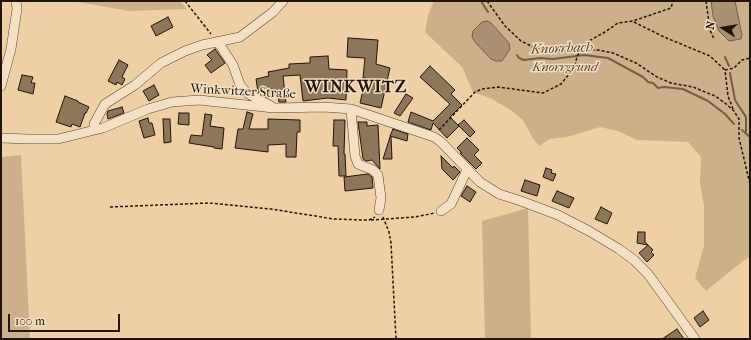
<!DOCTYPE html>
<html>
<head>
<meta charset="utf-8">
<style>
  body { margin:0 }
  #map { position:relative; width:751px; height:340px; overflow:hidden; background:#efd0a5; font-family:"IM FELL French Canon",serif }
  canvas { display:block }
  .frame { position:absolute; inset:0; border:2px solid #221408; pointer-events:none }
  .north { position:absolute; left:703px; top:8px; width:40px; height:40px; -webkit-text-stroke:3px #f5e0c4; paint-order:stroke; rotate:282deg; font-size:11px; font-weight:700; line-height:16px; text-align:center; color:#221408 }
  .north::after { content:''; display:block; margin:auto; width:14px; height:18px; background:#221408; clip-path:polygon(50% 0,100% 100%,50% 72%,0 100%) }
  .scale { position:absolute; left:8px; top:314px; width:112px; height:18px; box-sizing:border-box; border:2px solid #221408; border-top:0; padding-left:5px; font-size:12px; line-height:14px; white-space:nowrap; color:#221408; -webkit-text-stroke:3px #f5e0c4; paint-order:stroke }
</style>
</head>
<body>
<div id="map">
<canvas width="751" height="340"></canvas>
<div class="frame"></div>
<div class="north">N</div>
<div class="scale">100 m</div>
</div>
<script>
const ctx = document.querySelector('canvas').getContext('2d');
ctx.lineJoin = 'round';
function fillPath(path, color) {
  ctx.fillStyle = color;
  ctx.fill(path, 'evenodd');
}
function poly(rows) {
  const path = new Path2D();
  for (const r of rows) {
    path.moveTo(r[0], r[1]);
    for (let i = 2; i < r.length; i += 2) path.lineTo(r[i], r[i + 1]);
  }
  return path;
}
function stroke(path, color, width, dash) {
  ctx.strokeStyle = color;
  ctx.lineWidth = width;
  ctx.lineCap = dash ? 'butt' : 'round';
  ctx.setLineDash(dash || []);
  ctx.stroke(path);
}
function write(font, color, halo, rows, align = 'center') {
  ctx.font = font + ' "IM FELL French Canon",serif';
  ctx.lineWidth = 3;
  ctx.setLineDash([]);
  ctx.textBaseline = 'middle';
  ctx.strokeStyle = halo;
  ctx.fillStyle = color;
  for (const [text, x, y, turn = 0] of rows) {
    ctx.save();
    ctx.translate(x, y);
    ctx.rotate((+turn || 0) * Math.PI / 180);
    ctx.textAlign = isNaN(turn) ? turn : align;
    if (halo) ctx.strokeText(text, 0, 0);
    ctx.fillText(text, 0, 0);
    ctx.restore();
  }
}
fillPath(poly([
  [72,1,180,1,187,9,129,11],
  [434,1,750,1,750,257,743,261,706,291,695,278,704,246,704,206,700,183,701,157,688,142,637,140,618,131,600,127,567,137,550,139,539,146,532,137,523,120,509,109,492,99,473,92,462,67,425,32,428,15],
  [21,155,30,339,1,339,1,157],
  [528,208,531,339,485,339,482,221]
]), '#ccb08a');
const water = poly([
  [711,1,735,1,742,35,741,39,729,41,719,31,713,16,711,1],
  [487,21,491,23,509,43,510,49,502,61,496,61,491,59,475,42,472,37,473,31,482,22,487,21]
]);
fillPath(water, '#a99070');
stroke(water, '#735e46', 1);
stroke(poly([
  [481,1,488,12],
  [517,55,519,58,524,60,540,58,553,59,584,55,608,58,643,77,648,82,653,83,658,88,664,87,683,89,708,101,725,114,734,124],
  [725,57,729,66],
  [730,73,735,100,746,117,746,132],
  [742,130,750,137]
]), '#735e46', 2);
const building = poly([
  [168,17,173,27,156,36,151,26,168,17],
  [348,38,378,40,376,64,390,68,381,108,360,103,366,78,363,78,365,58,347,57,348,38],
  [215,49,225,63,211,73,205,65,212,60,207,55,215,49],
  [328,56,329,69,347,70,346,100,328,98,303,101,300,75,283,76,286,102,279,102,278,95,266,97,258,92,256,79,269,76,268,72,289,68,289,64,310,63,310,57,328,56],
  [119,60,128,65,122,77,125,79,122,85,117,82,116,85,108,81,119,60],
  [430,66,455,90,451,94,462,105,450,117,459,126,447,138,433,123,431,130,408,122,411,112,433,121,450,104,420,77,430,66],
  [22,75,33,77,31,83,35,83,33,94,18,90,22,75],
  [154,85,159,95,149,101,143,91,154,85],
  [406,94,413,98,400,116,394,113,406,94],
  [65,96,78,101,78,102,89,107,86,113,85,113,80,127,72,124,71,127,56,122,65,96],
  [122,107,124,113,108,119,107,114,108,111,122,107],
  [247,112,253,114,249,129,268,129,268,119,300,120,300,132,297,132,296,157,286,157,286,144,268,145,268,152,235,148,238,129,243,129,247,112],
  [179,113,189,113,189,125,178,124,179,113],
  [205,114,212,115,210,126,224,128,222,149,214,148,214,147,189,143,191,135,202,136,205,114],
  [148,118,149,123,152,123,155,135,144,138,139,121,148,118],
  [163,119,170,119,171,142,164,143,163,119],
  [334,120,345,120,344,154,345,154,346,176,339,176,338,146,333,146,334,120],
  [464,120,475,132,470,137,458,125,464,120],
  [358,122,367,122,367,126,378,125,380,169,372,160,366,161,363,159,358,122],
  [393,129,408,134,407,141,390,136,393,129],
  [390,137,391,137,392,159,383,159,390,137],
  [467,138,479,150,474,155,482,163,476,169,460,153,462,153,457,148,467,138],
  [441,156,453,168,454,166,460,172,453,180,442,169,441,156],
  [546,168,552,170,551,173,556,174,553,181,543,177,546,168],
  [368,174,372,177,373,188,345,191,344,177,368,174],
  [525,180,540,185,537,196,521,191,525,180],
  [467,186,476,192,470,202,461,196,467,186],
  [557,191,574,198,569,208,552,201,557,191],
  [601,207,612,213,607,224,595,219,601,207],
  [638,232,645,232,645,242,653,250,651,252,654,255,647,262,639,253,648,245,637,243,638,232],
  [703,311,709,320,700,327,694,318,703,311],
  [677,329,684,339,662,339,677,329]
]);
fillPath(building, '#8d765a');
stroke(building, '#221408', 1);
const minor = poly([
  [218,42,233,65,240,85,247,93,271,106],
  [1,86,11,49,17,9,16,1],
  [351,109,355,156,358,164,373,170,378,175,381,198,379,210],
  [94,130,94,124,105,104,135,85,161,63,185,51,202,45,240,37,273,12,283,1],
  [1,138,28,139,58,139,103,128,148,109,172,102,199,100,274,108,324,107,351,109,434,137,440,141,480,182,499,194,521,201,558,215,589,231,619,249,634,260,648,274,695,339],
  [441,211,451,204,467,170]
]);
stroke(minor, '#55432f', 10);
stroke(poly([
  [185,1,211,34],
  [487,1,505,26,521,41,533,47,555,50,598,50,613,53,636,63,657,77,671,83,693,87,715,96,725,103,734,111,739,119,739,138,750,184],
  [706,1,710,30,714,39],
  [634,22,664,37,710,56,725,70],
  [733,109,728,96,725,70,734,68,742,60,750,58],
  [439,130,475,92,482,89,498,87,543,93,561,84,575,67,577,56,587,42,605,32,618,23,633,21,671,8,673,1],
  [110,207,209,203,271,209,334,219,364,220,369,220,375,217],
  [383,217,389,232,391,243,396,339],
  [371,220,415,217,435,213]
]), '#221408', 1.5, [3, 2]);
stroke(minor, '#f5e0c4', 9);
write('italic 13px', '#55432f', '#f5e0c4', [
  ["Knorrgrund",565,68]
]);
write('13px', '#221408', '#f5e0c4', [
  ["Winkwitzer Straße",243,92,3]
]);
write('italic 14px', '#584632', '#f5e0c4', [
  ["Knorrbach",562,49,-2]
]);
ctx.letterSpacing = '1px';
write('bold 17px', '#221408', '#f5e0c4', [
  ["WINKWITZ",356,88]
]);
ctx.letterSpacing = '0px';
</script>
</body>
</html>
